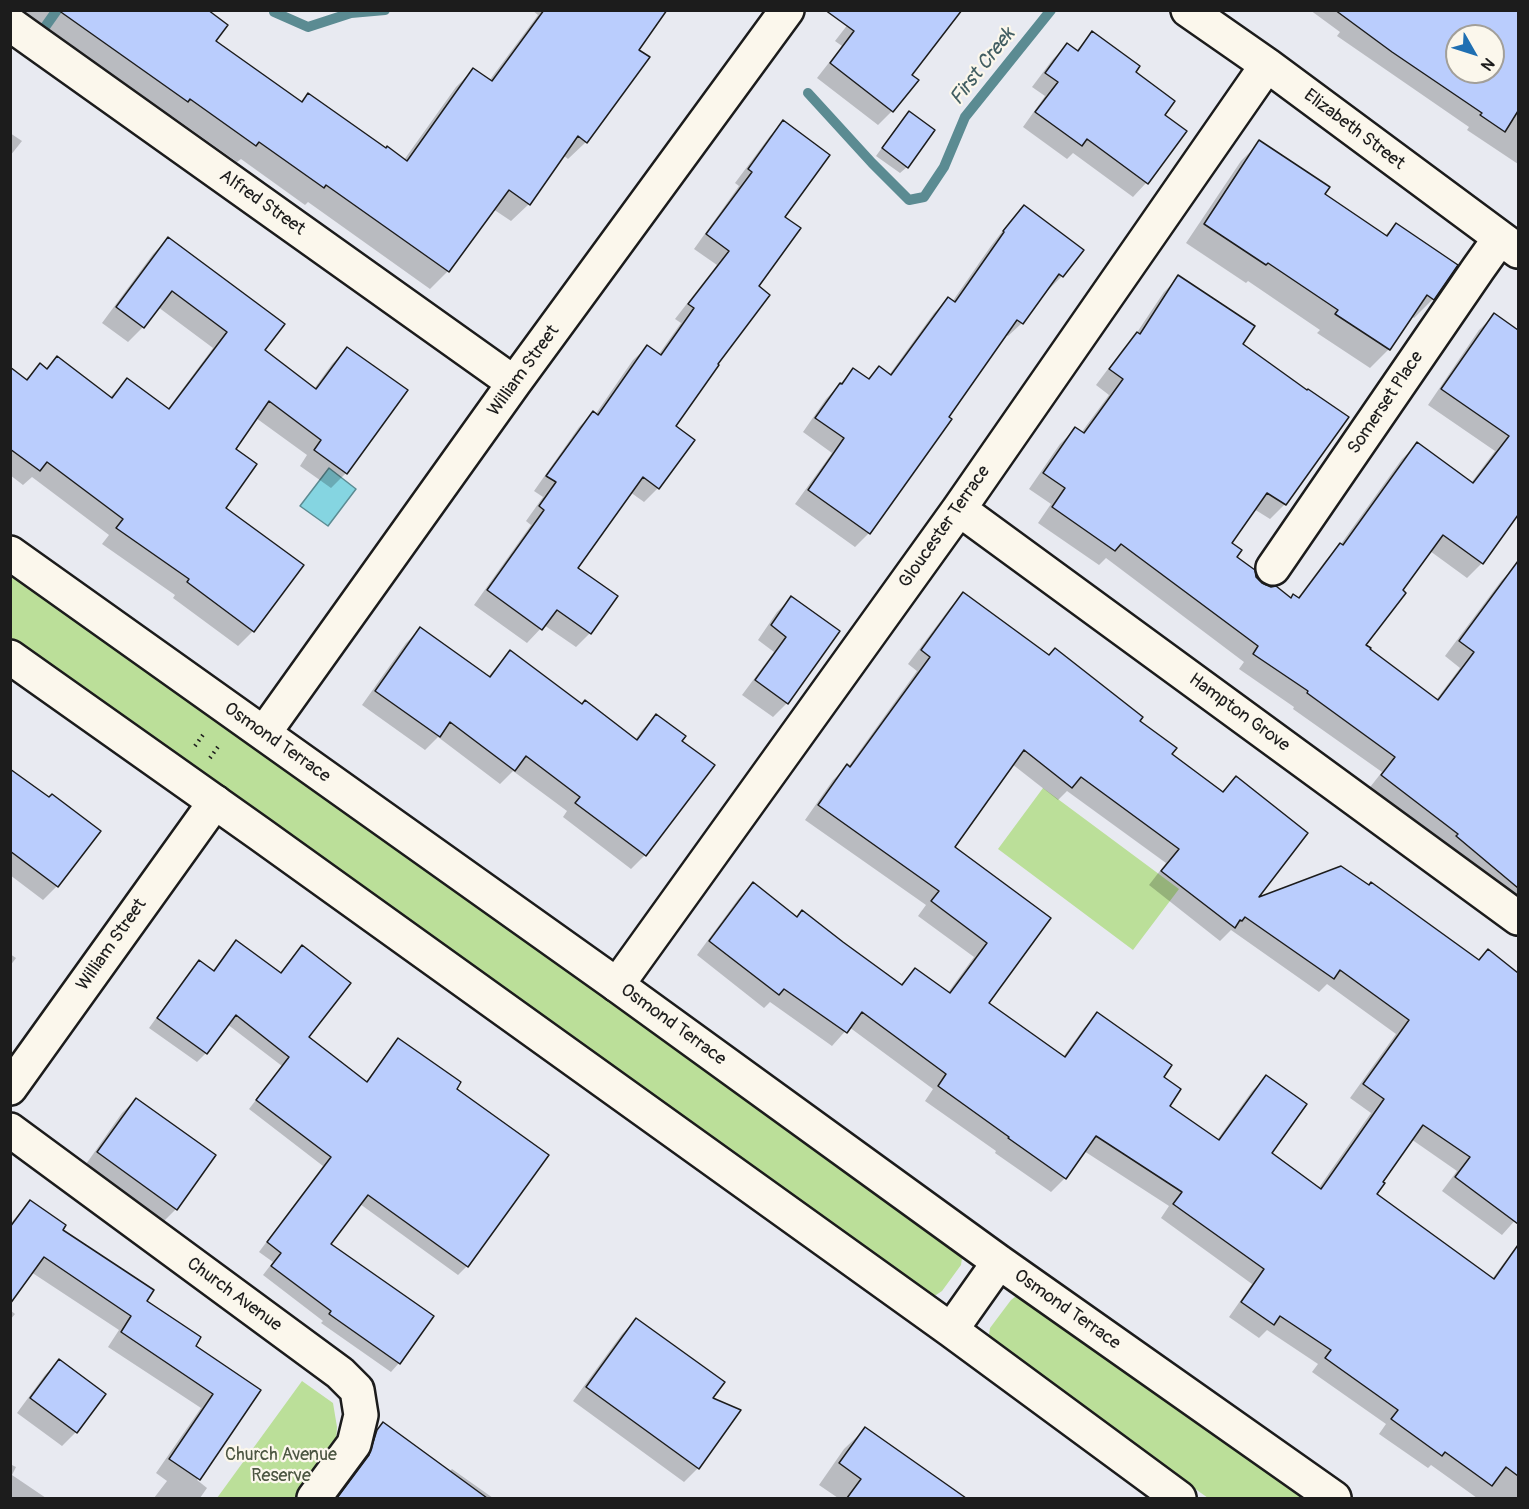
<!DOCTYPE html>
<html>
<head>
<meta charset="utf-8">
<style>
  body { margin:0 }
  #map { position:relative; width:1529px; height:1509px; overflow:hidden; background:#e8eaf1; font-family:Pangolin,sans-serif }
  canvas { display:block }
  .frame { position:absolute; inset:0; border:12px solid #1c1c1c; pointer-events:none }
  .north { position:absolute; left:1445px; top:24px; width:60px; height:60px; box-sizing:border-box; background:#fbf7ec; border:2px solid #a29f99; border-radius:50%; rotate:129deg; font-size:16px; font-weight:700; line-height:24px; text-align:center; color:#1c1c1c }
  .north::after { content:''; display:block; margin:auto; width:21px; height:27px; background:#1f6fb2; clip-path:polygon(50% 0,100% 100%,50% 72%,0 100%) }
</style>
</head>
<body>
<div id="map">
<canvas width="1529" height="1509"></canvas>
<div class="frame"></div>
<div class="north">N</div>
</div>
<script>
const ctx = document.querySelector('canvas').getContext('2d');
ctx.lineJoin = 'round';
function fillPath(path, color) {
  ctx.fillStyle = color;
  ctx.fill(path, 'evenodd');
}
function poly(rows) {
  const path = new Path2D();
  for (const r of rows) {
    path.moveTo(r[0], r[1]);
    for (let i = 2; i < r.length; i += 2) path.lineTo(r[i], r[i + 1]);
  }
  return path;
}
function stroke(path, color, width, dash) {
  ctx.strokeStyle = color;
  ctx.lineWidth = width;
  ctx.lineCap = dash ? 'butt' : 'round';
  ctx.setLineDash(dash || []);
  ctx.stroke(path);
}
function write(font, color, halo, rows, align = 'center') {
  ctx.font = font + ' Pangolin,sans-serif';
  ctx.lineWidth = 4.5;
  ctx.setLineDash([]);
  ctx.textBaseline = 'middle';
  ctx.strokeStyle = halo;
  ctx.fillStyle = color;
  for (const [text, x, y, turn = 0] of rows) {
    ctx.save();
    ctx.translate(x, y);
    ctx.rotate((+turn || 0) * Math.PI / 180);
    ctx.textAlign = isNaN(turn) ? turn : align;
    if (halo) ctx.strokeText(text, 0, 0);
    ctx.fillText(text, 0, 0);
    ctx.restore();
  }
}
fillPath(poly([
  [11,569,961,1251,962,1258,961,1265,942,1291,936,1295,928,1296,11,643],
  [1043,788,1179,889,1133,950,998,849],
  [1016,1296,1021,1296,1312,1498,1208,1498,1058,1391,990,1339,989,1334,990,1328,1011,1300],
  [302,1381,333,1403,337,1427,336,1442,298,1498,217,1498]
]), '#bbdf99');
const water = poly([
  [329,468,356,489,328,526,300,506,329,468]
]);
fillPath(water, '#85d5e1');
stroke(water, '#5b8b92', 1.5);
fillPath(poly([
  [10,10,205,10,214,41,300,103,309,95,386,150,404,160,456,87,474,69,489,81,538,15,532,10,665,10,637,50,586,142,568,159,563,155,529,204,511,221,493,209,448,271,430,289,308,202,305,205,241,159,237,162,172,116,169,118],
  [859,10,910,76,917,80,892,111,878,125,817,78,842,46,835,41],
  [1310,10,1510,10,1518,16,1518,164,1467,130,1469,127,1337,36,1340,32],
  [1457,36,1493,36,1493,72,1457,72],
  [1092,33,1134,73,1163,115,1185,131,1146,183,1133,197,1073,153,1067,159,1023,127,1045,96,1032,87,1053,59,1067,45,1076,51],
  [909,113,907,167,900,173,876,156,902,120],
  [784,122,783,217,757,287,716,364,674,427,658,488,644,502,630,492,576,568,590,633,576,647,544,625,527,643,474,605,531,525,526,521,543,497,534,491,579,427,593,413,595,415,633,360,647,347,659,354,681,323,675,319,717,265,694,249,739,186,735,183,770,136],
  [10,133,22,141,10,156],
  [1260,142,1323,194,1384,236,1396,225,1433,299,1414,318,1411,316,1389,349,1370,368,1317,333,1320,330,1248,281,1246,283,1186,243,1241,161],
  [1024,207,1082,251,1062,276,1048,290,1046,289,1022,323,1008,336,1005,334,869,533,855,547,795,504,832,453,803,432,826,399,853,370,868,380,879,368,889,375,934,313,948,299,952,302,991,246,1010,221],
  [168,239,263,350,314,389,332,364,347,349,346,473,331,488,300,466,307,455,256,418,234,450,224,508,253,631,238,646,173,598,175,595,102,544,109,535,32,477,23,485,10,475,10,375,25,380,40,365,46,369,57,358,109,398,127,380,167,410,213,348,158,307,143,327,128,342,102,323,153,254],
  [1179,277,1240,344,1307,392,1347,417,1285,504,1270,519,1254,509,1230,543,1235,557,1261,584,1291,599,1297,599,1326,560,1338,548,1402,459,1417,444,1471,483,1495,451,1428,405,1479,330,1494,315,1518,332,1518,513,1482,563,1467,578,1430,551,1364,645,1436,700,1460,668,1445,656,1501,581,1516,566,1518,568,1518,713,1515,710,1493,738,1518,760,1518,899,1499,884,1491,892,1367,791,1382,772,1293,709,1294,707,1239,669,1244,662,1106,558,1099,565,1038,523,1051,504,1029,489,1060,444,1075,429,1081,433,1109,395,1096,385,1123,349,1134,337,1164,292],
  [963,594,1138,722,1170,754,1221,793,1236,778,1255,900,1478,961,1488,951,1518,975,1518,1217,1502,1235,1442,1191,1457,1171,1411,1139,1381,1182,1375,1195,1492,1279,1518,1244,1518,1498,1477,1498,1431,1465,1428,1468,1379,1434,1386,1424,1312,1372,1318,1364,1267,1330,1259,1338,1229,1317,1252,1284,1161,1218,1169,1206,1084,1151,1064,1179,1051,1192,995,1153,996,1151,925,1101,933,1089,849,1027,832,1046,770,1002,764,1008,697,955,739,898,753,884,796,918,900,985,915,970,947,994,974,957,918,916,926,905,805,820,833,780,847,766,848,767,917,671,908,664,950,608],
  [1012,764,1058,800,1067,791,1166,863,1149,885,1220,941,1231,930,1319,992,1327,984,1396,1034,1350,1098,1371,1113,1318,1189,1270,1154,1266,1077,1252,1091,1217,1140,1168,1106,1162,1078,1097,1014,1084,1028,1063,1057,986,1003,1049,918,953,847],
  [791,598,787,703,773,717,742,695,774,652,758,640,777,612],
  [420,629,488,677,497,666,510,652,581,705,635,740,642,730,656,716,680,741,713,766,645,855,631,869,563,817,567,811,513,771,500,784,438,737,425,750,362,705,406,643],
  [10,771,49,799,57,886,43,900,10,875],
  [236,942,280,974,293,956,302,947,307,1037,365,1083,390,1049,398,1040,455,1089,467,1266,458,1275,360,1204,329,1244,399,1363,391,1372,321,1323,323,1321,263,1275,273,1262,259,1252,323,1166,249,1109,282,1066,227,1024,206,1053,197,1062,149,1028,190,971,199,962,212,972,227,951],
  [10,954,16,958,10,966],
  [136,1099,176,1209,162,1223,84,1167,122,1113],
  [31,1202,194,1346,259,1391,197,1480,207,1488,200,1498,154,1498,167,1481,156,1473,201,1408,108,1347,119,1330,31,1272,10,1301,10,1224,17,1216],
  [10,1310,15,1314,10,1320],
  [636,1320,711,1399,698,1468,684,1482,573,1401,622,1334],
  [59,1361,76,1432,62,1446,17,1413,45,1375],
  [383,1424,449,1472,452,1469,493,1498,333,1498,362,1444],
  [865,1429,964,1498,838,1498,819,1485,844,1449],
  [10,1464,16,1467,12,1475,46,1498,10,1498]
]), '#0003');
stroke(poly([
  [274,12,308,27,351,13,385,10],
  [40,34,57,10],
  [808,93,872,163,909,200,924,197,944,167,965,117,1051,10]
]), '#5b8b92', 10);
const building = poly([
  [58,10,208,10,228,25,216,41,302,102,308,93,386,148,387,146,407,161,473,68,492,81,544,10,667,10,639,50,650,57,587,143,578,136,530,205,509,190,449,272,326,185,324,188,259,142,256,146,190,99,188,102,58,10],
  [825,10,962,10,912,75,919,80,893,112,830,63,854,31,825,10],
  [1335,10,1518,10,1518,111,1505,132,1480,115,1482,113,1392,52,1335,10],
  [1457,36,1493,36,1493,72,1457,72,1457,36],
  [1092,31,1140,66,1136,72,1175,101,1165,115,1187,131,1148,184,1087,139,1082,146,1035,112,1058,82,1045,73,1067,43,1078,51,1092,31],
  [909,111,935,130,908,168,882,148,909,111],
  [783,120,830,155,785,217,801,228,759,286,770,295,718,364,719,365,676,426,695,440,659,489,643,477,578,568,618,596,591,634,557,610,542,630,487,590,544,510,539,506,556,482,546,476,593,411,598,415,647,345,661,355,694,308,688,304,729,251,706,234,752,172,748,169,783,120],
  [1259,140,1330,187,1325,194,1387,236,1396,223,1458,265,1434,300,1427,295,1390,350,1335,314,1338,310,1268,263,1266,265,1204,224,1259,140],
  [1024,205,1084,250,1063,277,1059,274,1023,324,1017,320,949,417,952,419,870,534,808,490,844,438,815,418,840,383,842,384,853,368,869,379,879,366,891,375,948,297,955,302,1004,232,1003,231,1024,205],
  [168,237,285,324,265,350,316,389,347,347,408,390,347,474,314,450,321,440,269,401,236,449,257,464,226,508,304,565,254,632,187,582,189,579,116,528,123,519,47,462,40,471,10,449,10,367,27,380,40,363,47,369,57,356,112,398,127,378,169,409,227,332,172,291,144,328,116,307,168,237],
  [1178,275,1255,326,1243,344,1307,390,1308,389,1349,417,1286,505,1267,493,1232,543,1242,550,1237,557,1255,570,1256,577,1262,583,1271,587,1276,586,1291,598,1293,594,1299,598,1340,543,1343,545,1417,442,1473,483,1509,436,1441,389,1494,313,1518,330,1518,515,1483,564,1443,535,1403,590,1406,593,1366,645,1371,648,1370,649,1438,700,1474,652,1459,641,1518,561,1518,888,1456,836,1458,834,1381,775,1395,757,1307,693,1308,691,1253,654,1258,646,1121,544,1115,551,1052,507,1065,488,1043,473,1075,427,1084,433,1123,379,1109,369,1137,332,1140,334,1178,275],
  [963,592,1049,655,1055,648,1143,717,1140,721,1177,748,1172,754,1223,792,1236,776,1308,833,1259,897,1341,866,1369,885,1371,882,1479,960,1488,949,1518,973,1518,1224,1455,1177,1470,1157,1423,1125,1383,1182,1385,1183,1377,1194,1494,1279,1518,1245,1518,1476,1506,1467,1492,1486,1445,1452,1442,1456,1391,1419,1398,1410,1325,1358,1331,1350,1280,1316,1274,1325,1241,1302,1264,1269,1173,1204,1182,1192,1096,1136,1066,1179,1008,1138,1009,1137,938,1086,946,1074,862,1012,847,1033,784,989,779,995,709,941,753,882,797,917,802,910,843,942,902,985,915,968,950,993,987,943,931,901,939,891,818,805,847,764,850,767,930,657,921,650,963,592],
  [1024,750,1072,788,1081,777,1179,849,1161,871,1235,928,1240,920,1242,921,1245,917,1334,979,1340,970,1409,1020,1363,1084,1384,1099,1321,1189,1272,1153,1307,1104,1266,1075,1219,1140,1170,1106,1181,1089,1164,1077,1172,1065,1097,1012,1065,1057,989,1003,1051,918,955,847,1024,750],
  [791,596,840,631,788,704,755,680,786,637,771,625,791,596],
  [420,627,490,677,510,650,582,704,585,700,637,740,656,714,686,736,682,741,715,765,646,856,575,803,580,797,526,756,515,771,450,722,440,737,375,691,420,627],
  [10,769,49,797,52,794,101,831,58,887,10,851,10,769],
  [236,940,281,973,302,945,351,983,309,1037,367,1082,398,1038,461,1082,457,1089,549,1155,468,1267,368,1195,331,1244,434,1316,400,1364,329,1314,331,1311,271,1266,281,1253,267,1242,331,1157,256,1100,289,1057,236,1015,207,1054,157,1018,199,960,214,971,236,940],
  [136,1098,216,1155,177,1210,97,1152,136,1098],
  [30,1200,66,1225,63,1230,154,1290,147,1301,201,1337,196,1346,261,1390,200,1480,169,1459,213,1394,121,1332,131,1316,44,1257,10,1304,10,1227,30,1200],
  [636,1318,725,1382,713,1398,741,1410,699,1469,586,1387,636,1318],
  [59,1359,106,1394,77,1433,30,1398,59,1359],
  [383,1422,487,1498,337,1498,369,1455,377,1430,383,1422],
  [865,1427,966,1498,847,1498,861,1479,839,1463,865,1427]
]);
fillPath(building, '#bacdfd');
stroke(building, '#1c1c1c', 1.5);
const minor = poly([
  [1188,10,1267,65,1518,251],
  [10,24,514,383],
  [959,509,1518,918],
  [1273,568,1478,269,1500,238],
  [264,733,514,383,787,10],
  [617,985,959,509,1267,65],
  [10,1088,215,802],
  [10,1130,340,1373,357,1390,361,1415,354,1444,314,1498]
]);
const tertiary = poly([
  [10,553,617,985,999,1262,1334,1498],
  [10,657,260,834,951,1330,1179,1498],
  [951,1330,999,1262]
]);
stroke(minor, '#1c1c1c', 38);
stroke(tertiary, '#1c1c1c', 38);
stroke(poly([
  [195,746,205,732],
  [210,758,220,744]
]), '#1c1c1c', 4, [1.5, 4.5]);
stroke(minor, '#fbf7ec', 33);
stroke(tertiary, '#fbf7ec', 33);
write('18px', '#1c1c1c', '#fbf7ec', [
  ["Elizabeth Street",1354,130,37],
  ["Alfred Street",262,203,35],
  ["William Street",524,371,-54],
  ["Somerset Place",1386,403,-56],
  ["Gloucester Terrace",945,527,-55],
  ["Hampton Grove",1239,713,36],
  ["Osmond Terrace",277,743,35],
  ["William Street",112,945,-55],
  ["Osmond Terrace",673,1025,36],
  ["Church Avenue",234,1295,36],
  ["Osmond Terrace",1067,1310,35]
]);
write('18px', '#4c5642', '#fbf7ec', [
  ["Church Avenue",281,1455],
  ["Reserve",281,1476]
]);
write('italic 20px', '#415d61', '#fbf7ec', [
  ["First Creek",983,67,-52]
]);
</script>
</body>
</html>
